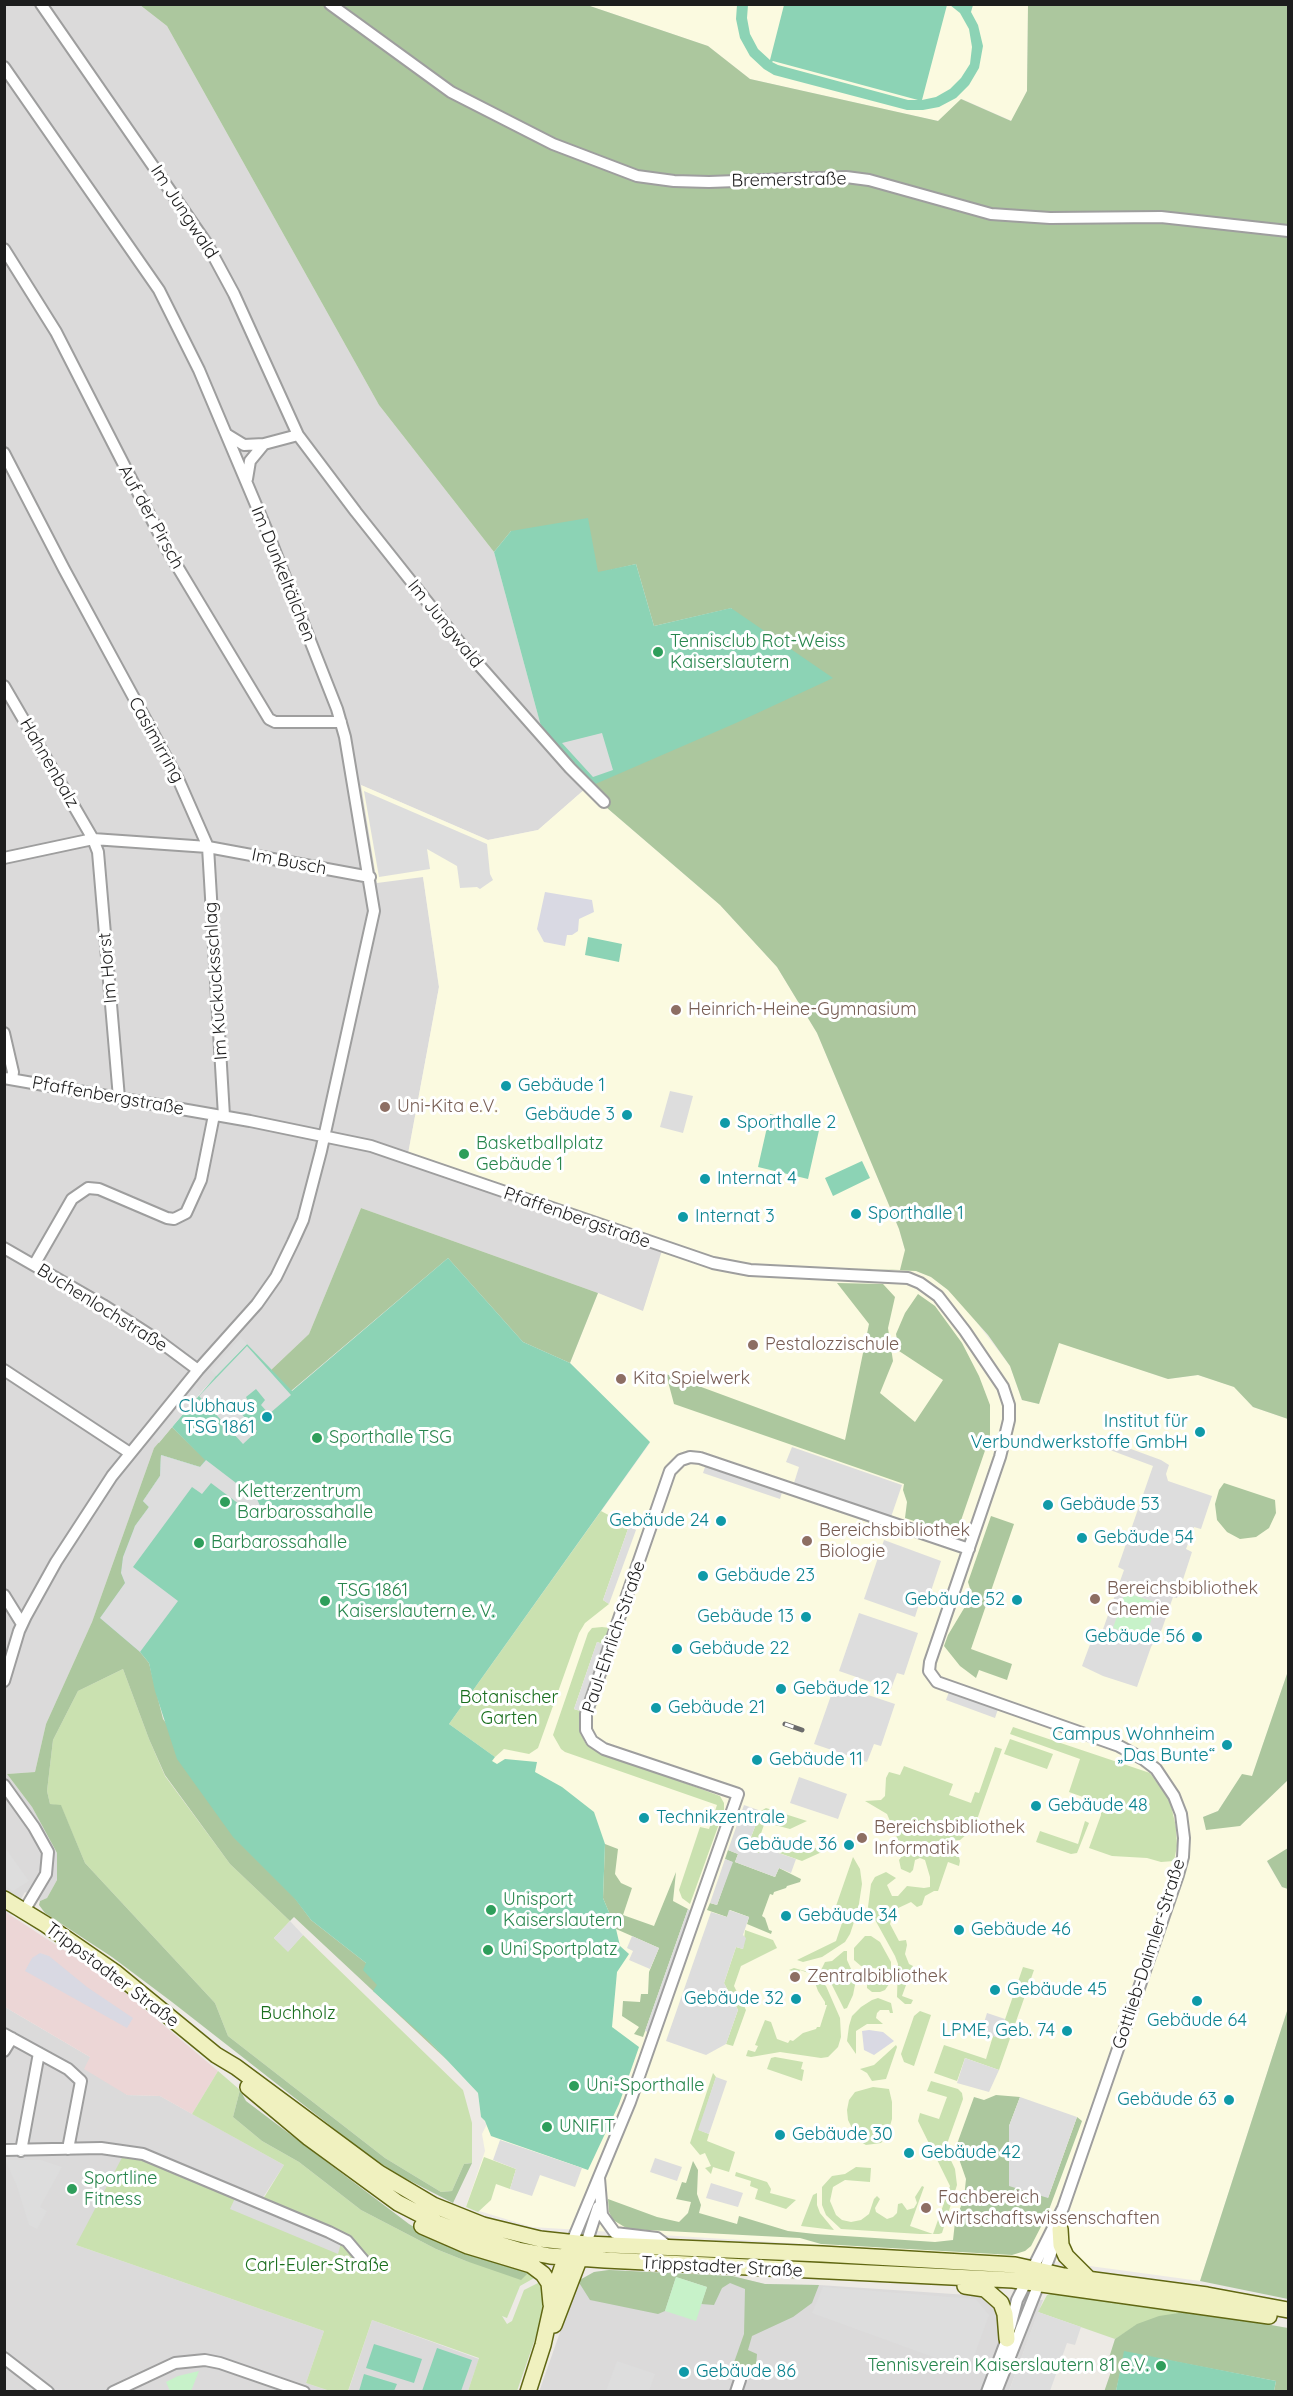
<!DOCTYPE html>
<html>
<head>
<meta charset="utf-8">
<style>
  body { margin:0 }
  #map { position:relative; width:1293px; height:2396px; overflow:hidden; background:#edeae5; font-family:Quicksand,sans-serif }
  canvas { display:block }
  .frame { position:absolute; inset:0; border:6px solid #1d1d1d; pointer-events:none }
</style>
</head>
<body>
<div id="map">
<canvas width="1293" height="2396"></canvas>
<div class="frame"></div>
</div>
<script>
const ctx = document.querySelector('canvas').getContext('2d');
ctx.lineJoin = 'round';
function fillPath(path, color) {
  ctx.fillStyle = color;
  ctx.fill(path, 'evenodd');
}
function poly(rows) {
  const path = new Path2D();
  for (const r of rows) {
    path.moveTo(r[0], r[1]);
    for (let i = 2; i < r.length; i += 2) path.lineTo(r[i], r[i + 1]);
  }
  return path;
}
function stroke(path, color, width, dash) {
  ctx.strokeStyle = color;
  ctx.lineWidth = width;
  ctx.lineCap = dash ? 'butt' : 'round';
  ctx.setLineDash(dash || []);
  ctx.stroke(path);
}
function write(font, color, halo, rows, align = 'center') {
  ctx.font = font + ' Quicksand,sans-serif';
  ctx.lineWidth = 6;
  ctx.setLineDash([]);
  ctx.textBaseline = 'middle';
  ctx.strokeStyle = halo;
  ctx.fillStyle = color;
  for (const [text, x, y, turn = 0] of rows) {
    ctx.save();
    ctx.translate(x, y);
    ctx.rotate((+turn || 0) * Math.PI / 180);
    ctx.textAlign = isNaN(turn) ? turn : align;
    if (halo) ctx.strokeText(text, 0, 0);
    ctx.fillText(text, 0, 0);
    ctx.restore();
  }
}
fillPath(poly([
  [4,5,140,5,167,26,379,405,494,552,542,730,593,785,585,789,538,830,488,840,361,785,423,876,439,987,408,1154,666,1241,643,1312,598,1293,361,1208,309,1334,271,1370,247,1344,201,1392,154,1448,92,1622,46,1724,35,1772,7,1774,32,1807,57,1853,57,1880,47,1898,40,1901,25,1892,12,1915,4,1911],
  [5,2007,90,2057,127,2095,160,2096,284,2165,260,2202,76,2245,324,2331,306,2383,330,2391,5,2392],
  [609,2270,732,2276,765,2284,819,2285,1043,2300,1009,2391,539,2392,578,2281,594,2272],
  [372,2320,479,2359,468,2391,348,2392]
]), '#dbdada');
fillPath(poly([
  [4,1911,111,1981,218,2071,192,2114,160,2096,127,2095,84,2069,90,2057,5,2007]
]), '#ecd6d6');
fillPath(poly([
  [587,5,1028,5,1027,91,1012,121,962,99,938,121,750,79,708,46],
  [361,785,488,840,538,830,585,789,720,905,777,967,817,1033,899,1229,905,1250,916,1271,931,1277,948,1290,968,1311,1010,1366,1022,1400,1039,1404,1058,1342,1168,1379,1198,1375,1235,1387,1253,1407,1288,1419,1288,1671,1252,1777,1242,1775,1218,1811,1203,1817,1240,1826,1288,1780,1288,1848,1267,1862,1282,1887,1288,1889,1288,2008,1200,2281,1031,2258,532,2227,466,2207,485,2151,482,2134,487,2124,481,2117,478,2093,428,2040,373,1991,449,1724,650,1443,570,1363,598,1293,643,1311,665,1241,408,1154,439,987,423,877,377,883]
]), '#fbfae0');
fillPath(poly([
  [601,1511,629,1526,603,1600,609,1604,585,1623,579,1633,538,1748,529,1754,504,1749,495,1757,449,1724],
  [602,1627,610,1628,603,1644,597,1642,574,1709,580,1711,580,1733,586,1744,595,1750,720,1796,724,1803,724,1810,690,1904,682,1898,679,1890,700,1827,709,1829,717,1805,565,1752,561,1749,553,1735,588,1633,592,1628],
  [123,1669,149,1739,165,1776,230,1864,290,1921,274,1938,288,1951,303,1935,463,2090,472,2123,472,2163,464,2164,452,2191,441,2192,385,2158,228,2036,215,2003,85,1863,61,1806,50,1804,47,1791,53,1740,78,1691],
  [1013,1727,1150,1773,1170,1801,1176,1827,1177,1846,1174,1861,1161,1862,1147,1858,1112,1856,1089,1848,1101,1815,1101,1807,1097,1802,1069,1792,1080,1759,1010,1734],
  [1010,1739,1053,1754,1047,1769,1004,1754],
  [995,1747,1002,1749,974,1828,960,1840,913,1845,898,1840,887,1814,865,1801,881,1800,885,1796,886,1778,889,1772,900,1775,904,1766,953,1784,949,1795,971,1803,975,1792,979,1793],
  [766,1808,807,1821,790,1829,771,1824,772,1821,766,1819,758,1842,789,1853,806,1845,824,1851,802,1861,762,1847,759,1853,751,1851,748,1845,761,1811],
  [1085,1821,1089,1823,1077,1853,1071,1854,1036,1842,1040,1831,1078,1844],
  [906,1851,940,1851,959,1857,960,1861,959,1866,948,1862,938,1891,934,1891,925,1896,922,1905,917,1907,911,1902,894,1910,890,1924,899,1941,906,1940,907,1945,905,1954,909,1964,913,1966,902,1996,913,2000,911,2004,905,2004,897,1997,898,1964,895,1956,868,1907,871,1884,875,1877,886,1872,896,1878,887,1885,892,1896,898,1896,907,1886,924,1888,930,1887,930,1877,925,1860,920,1858,915,1860,913,1870,910,1873,901,1869,899,1860],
  [853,1857,860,1869,862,1884,858,1910,850,1934,845,1942,822,1957,803,1962,797,1960,836,1941,843,1920,836,1906],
  [745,1930,773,1940,777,1948,741,1966,734,1986,746,2010,733,2046,726,2044,738,2010,724,1983,736,1947,743,1949],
  [865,1936,871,1936,880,1942,891,1962,891,1981,885,1990,880,1992,872,1992,867,1988,867,1983,868,1980,873,1984,882,1981,880,1969,861,1966,854,1960,854,1948],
  [844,1951,847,1951,847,1960,856,1980,853,1995,847,2008,844,2009,832,1985,821,1970,825,1962,832,1961],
  [1023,1967,1034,1970,999,2070,965,2058,957,2081,934,2073,944,2045,986,2059,993,2036,999,2037],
  [794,1968,812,1973,826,1986,840,2018,841,2037,838,2047,828,2057,821,2058,780,2052,751,2057,746,2056,748,2050,755,2052,758,2046,755,2045,765,2020,771,2022,777,2039,788,2043,790,2040,793,2041,803,2033,816,2029,817,2027,820,2027,827,2005,825,2005,825,2002,818,1991,812,1974,800,1970,799,1973,789,1970],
  [878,1998,891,2003,893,2013,890,2013,889,2010,880,2010,877,2013,876,2018,883,2024,867,2024,856,2031,856,2054,847,2041,849,2026,852,2016,861,2007,872,2000],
  [920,2011,931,2015,914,2066,904,2062,901,2054,914,2016],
  [896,2045,897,2047,886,2079,872,2081,867,2073,860,2069,874,2065],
  [775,2057,803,2062,801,2069,804,2070,802,2081,767,2069,771,2058],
  [218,2071,240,2090,233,2117,262,2141,299,2162,361,2210,436,2249,466,2261,530,2271,536,2277,520,2286,507,2318,502,2316,507,2324,512,2321,524,2290,540,2282,545,2310,517,2391,468,2391,479,2358,372,2320,348,2391,330,2391,306,2383,324,2331,76,2245,126,2150,259,2202,265,2196,284,2165,192,2114],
  [713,2073,716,2077,699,2130,709,2134,707,2141,735,2152,729,2172,713,2167,711,2174,705,2168,711,2166,705,2153,700,2155,690,2143],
  [931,2081,958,2089,962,2093,963,2099,948,2141,947,2152,955,2169,957,2185,942,2233,939,2234,920,2234,841,2229,826,2215,822,2205,822,2187,832,2176,845,2174,856,2167,871,2168,870,2182,845,2180,833,2187,830,2201,836,2215,842,2220,851,2222,861,2220,869,2214,874,2199,877,2196,880,2199,875,2208,876,2212,887,2219,893,2217,897,2213,898,2204,902,2203,907,2210,914,2208,917,2203,915,2197,922,2186,924,2187,910,2226,933,2234,950,2186,918,2121,920,2113,939,2119,947,2097,927,2091],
  [873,2087,889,2089,892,2102,892,2119,887,2136,881,2143,866,2145,861,2142,854,2132,848,2120,847,2110,849,2100,855,2092],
  [484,2157,516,2169,510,2189,496,2184,491,2200,478,2212,466,2207],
  [736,2172,767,2182,771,2189,770,2193,796,2200,786,2209,755,2199,758,2189,750,2186,751,2181,735,2176],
  [817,2193,817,2205,820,2213,834,2230,801,2226,813,2195],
  [1054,2293,1192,2311,1137,2325,1115,2339,1038,2312,1047,2295]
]), '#cae1b0');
fillPath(poly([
  [140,5,587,5,708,46,750,79,938,121,961,99,1011,121,1027,91,1028,5,1288,5,1288,1419,1253,1407,1234,1387,1198,1375,1168,1379,1059,1343,1039,1404,1022,1400,1010,1366,988,1335,948,1290,931,1277,916,1271,845,1268,900,1270,905,1250,899,1229,817,1033,777,967,720,905,585,789,732,608,654,626,636,564,598,573,511,531,494,552,379,405,167,26],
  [361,1208,598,1293,570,1363,523,1342,448,1258,291,1391,271,1370,309,1334],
  [837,1283,883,1284,895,1297,888,1328,893,1361,880,1393,915,1422,943,1380,899,1351,896,1334,905,1313,918,1294,935,1306,962,1343,979,1376,990,1405,990,1436,956,1535,905,1518,907,1502,903,1490,904,1484,674,1404,666,1374,845,1440,869,1324],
  [172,1427,206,1460,200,1467,161,1455,160,1476,143,1501,149,1507,135,1526,125,1583,140,1652,149,1663,163,1719,311,1920,366,1963,377,1984,447,2060,294,1917,290,1921,230,1864,165,1775,149,1739,123,1669,78,1691,53,1740,47,1791,50,1804,61,1805,85,1863,215,2003,228,2036,385,2158,441,2192,452,2191,464,2164,472,2163,453,2203,395,2173,364,2152,172,2002,112,1957,45,1913,39,1905,40,1901,47,1898,57,1880,57,1853,32,1807,7,1774,35,1772,46,1724,92,1622,154,1448],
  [1224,1483,1275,1500,1276,1513,1269,1528,1256,1537,1240,1539,1227,1532,1217,1520,1215,1504,1219,1490],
  [991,1516,1014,1524,971,1649,1012,1664,1007,1680,979,1670,976,1678,960,1666,944,1646,948,1635,972,1595,968,1582],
  [1288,1671,1288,1780,1240,1826,1206,1830,1203,1817,1218,1811,1242,1774,1252,1776],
  [605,1844,618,1849,615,1874,621,1883,632,1888,623,1915,654,1926,676,1872,673,1901,688,1909,643,2037,634,2034,639,2027,622,2016,623,2001,640,2002,641,1994,648,1994,649,1972,659,1948,616,1929,603,1898],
  [1288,1848,1288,1889,1282,1887,1267,1861],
  [728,1850,738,1854,735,1862,775,1877,779,1868,801,1879,800,1882,787,1886,786,1888,774,1892,773,1895,770,1894,762,1916,765,1918,769,1930,772,1931,771,1934,747,1924,749,1917,730,1910,727,1917,707,1910,710,1903,717,1905,732,1862,725,1859],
  [1288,2008,1288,2299,1200,2281],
  [240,2090,246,2101,409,2224,432,2238,530,2271,521,2280,466,2261,436,2249,361,2210,299,2162,262,2141,233,2117],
  [996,2095,1020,2097,1009,2126,1048,2198,1077,2117,1082,2121,1047,2215,1031,2246,1025,2251,1012,2255,821,2244,800,2238,628,2229,613,2220,609,2212,608,2199,657,2217,679,2222,688,2213,691,2202,676,2199,682,2182,686,2183,693,2161,698,2170,697,2194,701,2205,699,2213,737,2224,739,2216,788,2231,815,2234,935,2242,953,2240,955,2222,964,2198,966,2179,959,2159,957,2144,974,2097,984,2100],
  [609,2270,732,2276,765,2284,819,2285,812,2303,793,2317,752,2336,748,2350,757,2354,755,2379,731,2371,744,2334,745,2289,730,2283,722,2288,714,2305,701,2304,707,2287,676,2277,665,2311,658,2314,590,2300,578,2281,594,2272],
  [1192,2311,1288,2328,1288,2391,1274,2391,1276,2381,1125,2352,1116,2391,1104,2392,1114,2363,1108,2361,1115,2339,1137,2324,1159,2316]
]), '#acc79e');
fillPath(poly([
  [1125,1592,1158,1603,1145,1640,1112,1628],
  [676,2277,707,2287,696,2321,665,2311],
  [199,2371,191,2391,170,2391,166,2382,178,2376]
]), '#c7f2c9');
fillPath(poly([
  [737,5,748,5,747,18,750,34,758,49,770,60,784,5,947,5,922,100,936,97,950,89,961,78,970,64,972,47,969,29,960,13,950,5,973,5,971,12,978,25,983,46,979,68,969,85,956,98,939,107,923,110,907,110,774,75,764,69,750,56,740,38,736,19],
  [772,62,773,61,918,100,908,100,778,65],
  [588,518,598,572,636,564,654,626,731,608,833,678,736,723,593,785,542,730,494,552,511,531],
  [588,937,622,944,619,962,585,955],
  [770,1114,820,1126,808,1179,758,1167],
  [862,1161,870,1178,833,1196,825,1178],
  [448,1258,523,1342,570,1363,650,1442,449,1724,495,1757,492,1761,497,1764,505,1759,537,1762,535,1772,562,1787,594,1812,605,1844,603,1898,616,1929,620,1946,629,1954,617,1972,612,2027,639,2047,619,2104,588,2170,491,2136,485,2121,481,2117,478,2093,428,2040,373,1991,377,1985,363,1970,366,1963,311,1920,295,1899,233,1837,177,1759,155,1691,149,1663,140,1652,100,1618,125,1583,121,1573,123,1557,135,1526,149,1507,143,1501,160,1476,161,1455,200,1467,205,1460,172,1427,216,1376,247,1344,292,1391],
  [374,2344,422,2359,414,2383,366,2368],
  [437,2348,472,2360,461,2391,422,2391],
  [1124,2351,1276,2381,1274,2391,1116,2391],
  [364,2374,397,2384,394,2391,359,2391]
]), '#8cd3b5');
fillPath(poly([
  [602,733,613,770,593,777,562,743],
  [364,791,487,844,490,874,493,880,480,889,477,887,460,888,457,866,427,849,430,869,379,877],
  [670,1091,693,1096,683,1133,660,1127],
  [241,1337,247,1344,216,1376,211,1370],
  [247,1346,291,1395,269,1414,261,1405,265,1400,256,1389,246,1397,248,1401,238,1410,257,1431,243,1444,199,1396],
  [196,1386,201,1392,159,1443,153,1437],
  [1112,1442,1161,1460,1169,1465,1166,1474,1168,1481,1212,1496,1201,1529,1194,1527,1186,1549,1192,1552,1177,1598,1173,1597,1162,1629,1151,1647,1137,1687,1103,1676,1082,1666,1095,1631,1102,1632,1124,1570,1118,1567,1153,1466,1110,1450],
  [1125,1592,1157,1603,1145,1639,1113,1628],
  [792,1447,902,1485,891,1517,794,1483,799,1467,786,1462],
  [161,1455,200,1467,206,1460,257,1499,266,1519,249,1507,247,1510,211,1483,202,1494,192,1487,133,1567,178,1601,140,1652,100,1618,125,1583,121,1573,123,1557,135,1526,149,1507,143,1501,160,1476],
  [706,1464,783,1489,780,1499,703,1473],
  [629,1526,636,1530,609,1604,603,1600],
  [884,1540,941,1561,927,1603,920,1601,915,1617,864,1599],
  [859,1613,918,1633,904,1675,897,1673,891,1689,839,1671],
  [597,1642,603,1644,580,1711,574,1709],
  [835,1684,895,1704,881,1746,874,1744,867,1762,814,1744],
  [949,1692,998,1709,995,1718,946,1700],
  [799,1777,847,1794,838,1819,790,1803],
  [744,1805,761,1811,748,1845,751,1850,759,1853,761,1847,796,1859,791,1873,779,1868,775,1877,735,1862,738,1854,728,1850],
  [4,1846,29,1881,13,1891,5,1886],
  [725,1859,733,1862,717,1905,710,1903],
  [688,1909,693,1912,651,2033,645,2031],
  [729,1910,749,1917,743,1935,746,1938,743,1949,736,1947,724,1983,738,2010,726,2044,706,2055,666,2041,711,1912,727,1917],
  [290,1921,303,1935,288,1952,274,1938],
  [632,1936,659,1948,650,1969,629,1960,633,1951,627,1948],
  [987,2013,1005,2019,999,2038,981,2032],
  [965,2058,999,2070,989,2092,957,2083],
  [716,2077,727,2081,709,2134,698,2130],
  [1020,2097,1077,2117,1048,2198,1009,2186,1009,2126],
  [500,2140,582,2168,575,2187,540,2175,532,2196,510,2189,516,2169,493,2160],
  [655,2158,682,2167,677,2181,650,2172],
  [5,2160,41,2160,62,2167,40,2207,47,2211,37,2229,29,2225,17,2186],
  [711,2183,743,2193,738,2207,706,2198],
  [235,2198,341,2243,338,2254,230,2209],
  [823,2287,976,2299,989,2315,969,2370,812,2313],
  [1038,2312,1081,2327,1075,2345,1067,2343,1050,2391,1009,2391],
  [617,2361,655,2374,649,2391,606,2391]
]), '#ddd');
fillPath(poly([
  [545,892,592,900,594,912,579,919,578,931,572,935,567,935,565,946,544,942,537,929],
  [40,1953,49,1956,87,1987,133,2018,127,2028,25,1971,32,1958],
  [869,2030,883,2032,894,2041,874,2055,864,2050,862,2031]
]), '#d9d9e3');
const street = poly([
  [41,4,207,244,234,294,298,435],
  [330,4,451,92,553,144,637,176,674,181,709,182,846,177,869,180,991,214,1050,218,1161,217,1288,231],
  [4,67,159,290,199,370,267,531,337,709,345,737,374,911,321,1151,303,1220,293,1242,276,1277,257,1304,198,1370,112,1476,56,1562,26,1616,19,1631,4,1681],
  [4,249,56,332,168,551,269,719,275,722,341,722],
  [226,434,244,445,264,444],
  [4,453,64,569,179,781,208,847,224,1116],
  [247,479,250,461,264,444,298,435,356,512,464,648,570,768,604,802],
  [4,686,93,839,98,852,119,1098],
  [4,858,93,839,208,847,370,877],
  [4,1033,13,1072,12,1079],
  [4,1078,250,1121,371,1146,713,1263,750,1270,908,1278,920,1283,938,1296,965,1331,1003,1387,1009,1405,1009,1420,1000,1457,930,1662,929,1671,937,1682,1119,1746,1143,1759,1156,1769,1174,1796,1181,1814,1184,1838,1183,1857,1178,1875,1063,2208,1017,2300,1007,2339,987,2392],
  [4,1248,103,1305,159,1341,198,1370],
  [34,1265,72,1199,88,1188,99,1189,167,1218,174,1219,186,1213,201,1180,214,1115],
  [4,1370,130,1453],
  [4,1595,22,1624],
  [4,1785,34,1827,48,1852,46,1874,24,1911],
  [4,2034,68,2069,81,2081,68,2149],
  [4,2051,12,2038],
  [4,2150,101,2148,143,2154,329,2232,347,2241,364,2261],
  [21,2151,39,2053],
  [599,2178,602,2215,615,2233,657,2238,669,2247],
  [572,2242,630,2102,738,1794,604,1749,592,1741,586,1730,586,1714,670,1471,681,1460,690,1457,700,1458,969,1549],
  [586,2244,598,2207],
  [4,2358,48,2392],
  [113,2392,175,2363,205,2360,220,2363,304,2392],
  [736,2392,740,2380],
  [996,2392,1059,2233]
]);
const secondary = poly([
  [4,1899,45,1924,116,1973,216,2055,236,2067,379,2173,433,2205,483,2225,540,2239,586,2244,822,2254,1015,2265,1064,2276,1207,2295,1288,2310],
  [248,2087,309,2138,398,2203,437,2223,471,2236,518,2250,550,2256,605,2260,1013,2280,1269,2316],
  [422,2226,468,2246,531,2265,543,2274,549,2283,551,2304],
  [1060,2229,1061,2245,1066,2256,1089,2279],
  [965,2286,985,2289,1001,2303,1005,2314,1007,2339],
  [554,2325,582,2252],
  [528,2392,543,2345,557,2282,569,2248]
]);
stroke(street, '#9e9e9e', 14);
stroke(secondary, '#606712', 18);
stroke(street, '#fff', 10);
stroke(secondary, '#f0f1bf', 15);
const rail = poly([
  [785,1724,802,1730]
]);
stroke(rail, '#6b6b6b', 5);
stroke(rail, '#fff', 3, [9]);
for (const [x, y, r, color] of [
  [658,652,6,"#2e9e5b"],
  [676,1010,6,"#8d6e63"],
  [506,1086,6,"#0f9aa8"],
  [385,1107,6,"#8d6e63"],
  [627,1115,6,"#0f9aa8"],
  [725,1123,6,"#0f9aa8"],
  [464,1154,6,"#2e9e5b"],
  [705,1179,6,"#0f9aa8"],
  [856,1214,6,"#0f9aa8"],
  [683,1217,6,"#0f9aa8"],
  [753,1345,6,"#8d6e63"],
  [621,1379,6,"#8d6e63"],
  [267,1417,6,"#0f9aa8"],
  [1200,1432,6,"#0f9aa8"],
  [317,1438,6,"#2e9e5b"],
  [225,1502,6,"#2e9e5b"],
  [1048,1505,6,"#0f9aa8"],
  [721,1521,6,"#0f9aa8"],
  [1082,1538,6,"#0f9aa8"],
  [807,1541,6,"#8d6e63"],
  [199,1543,6,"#2e9e5b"],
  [703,1576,6,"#0f9aa8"],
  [1095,1599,6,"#8d6e63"],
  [1017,1600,6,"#0f9aa8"],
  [325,1601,6,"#2e9e5b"],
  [806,1617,6,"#0f9aa8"],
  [1197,1637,6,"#0f9aa8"],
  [677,1649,6,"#0f9aa8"],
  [781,1689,6,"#0f9aa8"],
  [656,1708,6,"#0f9aa8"],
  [1227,1745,6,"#0f9aa8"],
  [757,1760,6,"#0f9aa8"],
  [1036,1806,6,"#0f9aa8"],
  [644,1818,6,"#0f9aa8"],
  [862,1838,6,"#8d6e63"],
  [849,1845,6,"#0f9aa8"],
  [491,1910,6,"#2e9e5b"],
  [786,1916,6,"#0f9aa8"],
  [959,1930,6,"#0f9aa8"],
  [488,1950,6,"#2e9e5b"],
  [795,1977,6,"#8d6e63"],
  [995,1990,6,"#0f9aa8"],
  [796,1999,6,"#0f9aa8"],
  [1197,2001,6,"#0f9aa8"],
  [1067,2031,6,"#0f9aa8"],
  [574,2086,6,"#2e9e5b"],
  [1229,2100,6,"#0f9aa8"],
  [547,2127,6,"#2e9e5b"],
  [780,2135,6,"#0f9aa8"],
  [909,2153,6,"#0f9aa8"],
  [72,2189,6,"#2e9e5b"],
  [926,2208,6,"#8d6e63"],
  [1161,2366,6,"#2e9e5b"],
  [684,2372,6,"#0f9aa8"]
]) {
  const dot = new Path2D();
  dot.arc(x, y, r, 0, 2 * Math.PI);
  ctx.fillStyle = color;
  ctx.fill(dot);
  stroke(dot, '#fff', 2);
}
write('18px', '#1d1d1d', '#fff', [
  ["Bremerstraße",789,180,-1],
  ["Im Jungwald",184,212,57],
  ["Auf der Pirsch",151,517,61],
  ["Im Dunkeltälchen",283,574,68],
  ["Im Jungwald",445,624,51],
  ["Casimirring",156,740,61],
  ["Hahnenbalz",49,763,60],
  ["Im Busch",289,862,11],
  ["Im Horst",108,968,-95],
  ["Im Kuckucksschlag",216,981,-94],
  ["Pfaffenbergstraße",108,1096,10],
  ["Pfaffenbergstraße",577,1218,19],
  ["Buchenlochstraße",102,1308,32],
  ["Paul-Ehrlich-Straße",614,1637,-71],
  ["Gottlieb-Daimler-Straße",1149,1954,-72],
  ["Trippstadter Straße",112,1975,37],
  ["Trippstadter Straße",722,2267,3]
]);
write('18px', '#27864d', '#fff', [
  ["Tennisclub Rot-Weiss",670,642],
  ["Kaiserslautern",670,663],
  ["Basketballplatz",476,1144],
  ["Gebäude 1",476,1165],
  ["Sporthalle TSG",329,1438],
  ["Kletterzentrum",237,1492],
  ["Barbarossahalle",237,1513],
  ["Barbarossahalle",211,1543],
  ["TSG 1861",337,1591],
  ["Kaiserslautern e. V.",337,1612],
  ["Unisport",503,1900],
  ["Kaiserslautern",503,1921],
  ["Uni Sportplatz",500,1950],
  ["Uni-Sporthalle",586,2086],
  ["UNIFIT",559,2127],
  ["Sportline",84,2179],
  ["Fitness",84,2200],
  ["Tennisverein Kaiserslautern 81 e.V.",1149,2366,"right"]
], 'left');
write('18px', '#785e54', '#fff', [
  ["Heinrich-Heine-Gymnasium",688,1010],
  ["Uni-Kita e.V.",397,1107],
  ["Pestalozzischule",765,1345],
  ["Kita Spielwerk",633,1379],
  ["Bereichsbibliothek",819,1531],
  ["Biologie",819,1552],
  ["Bereichsbibliothek",1107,1589],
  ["Chemie",1107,1610],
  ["Bereichsbibliothek",874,1828],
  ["Informatik",874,1849],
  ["Zentralbibliothek",807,1977],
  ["Fachbereich",938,2198],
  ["Wirtschaftswissenschaften",938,2219]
], 'left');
write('18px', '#0d838f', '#fff', [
  ["Gebäude 1",518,1086],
  ["Gebäude 3",615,1115,"right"],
  ["Sporthalle 2",737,1123],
  ["Internat 4",717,1179],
  ["Sporthalle 1",868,1214],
  ["Internat 3",695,1217],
  ["Clubhaus",255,1407,"right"],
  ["TSG 1861",255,1428,"right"],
  ["Institut für",1188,1422,"right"],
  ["Verbundwerkstoffe GmbH",1188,1443,"right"],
  ["Gebäude 53",1060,1505],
  ["Gebäude 24",709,1521,"right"],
  ["Gebäude 54",1094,1538],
  ["Gebäude 23",715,1576],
  ["Gebäude 52",1005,1600,"right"],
  ["Gebäude 13",794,1617,"right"],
  ["Gebäude 56",1185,1637,"right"],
  ["Gebäude 22",689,1649],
  ["Gebäude 12",793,1689],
  ["Gebäude 21",668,1708],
  ["Campus Wohnheim",1215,1735,"right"],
  ["„Das Bunte“",1215,1756,"right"],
  ["Gebäude 11",769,1760],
  ["Gebäude 48",1048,1806],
  ["Technikzentrale",656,1818],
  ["Gebäude 36",837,1845,"right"],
  ["Gebäude 34",798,1916],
  ["Gebäude 46",971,1930],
  ["Gebäude 45",1007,1990],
  ["Gebäude 32",784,1999,"right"],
  ["Gebäude 64",1197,2021,"center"],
  ["LPME, Geb. 74",1055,2031,"right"],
  ["Gebäude 63",1217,2100,"right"],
  ["Gebäude 30",792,2135],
  ["Gebäude 42",921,2153],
  ["Gebäude 86",696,2372]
], 'left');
write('18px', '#196e1d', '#fff', [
  ["Botanischer",509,1698],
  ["Garten",509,1719],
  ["Buchholz",298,2014],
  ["Carl-Euler-Straße",317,2266]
]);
</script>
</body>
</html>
